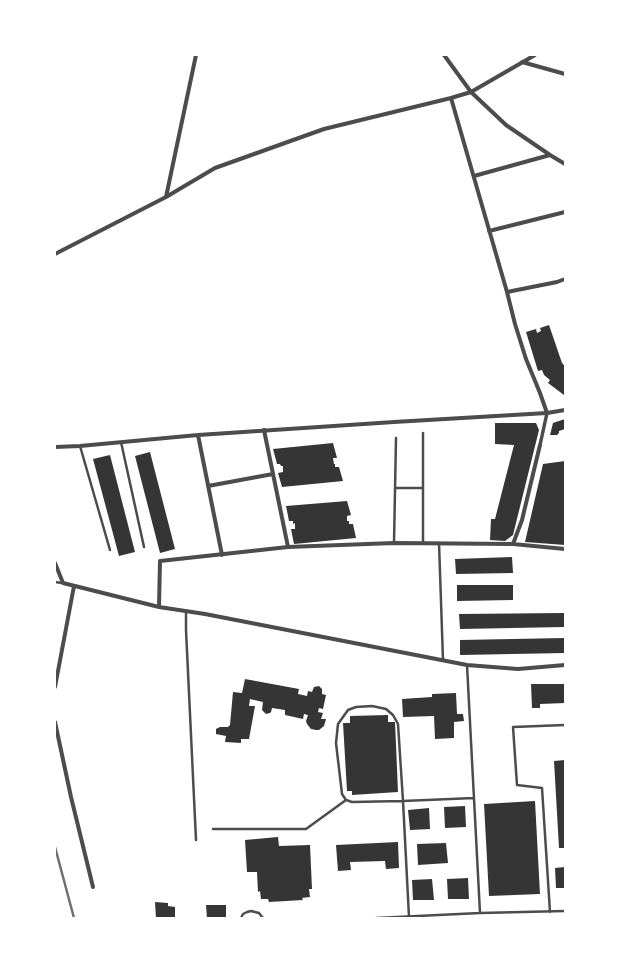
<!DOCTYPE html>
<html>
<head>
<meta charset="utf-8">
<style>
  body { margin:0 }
  #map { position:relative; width:620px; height:973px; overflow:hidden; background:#fff; font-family:Helvetica,sans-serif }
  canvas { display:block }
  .frame { position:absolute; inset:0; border:56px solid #fff; pointer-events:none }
</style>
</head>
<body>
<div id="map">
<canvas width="620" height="973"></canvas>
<div class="frame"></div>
</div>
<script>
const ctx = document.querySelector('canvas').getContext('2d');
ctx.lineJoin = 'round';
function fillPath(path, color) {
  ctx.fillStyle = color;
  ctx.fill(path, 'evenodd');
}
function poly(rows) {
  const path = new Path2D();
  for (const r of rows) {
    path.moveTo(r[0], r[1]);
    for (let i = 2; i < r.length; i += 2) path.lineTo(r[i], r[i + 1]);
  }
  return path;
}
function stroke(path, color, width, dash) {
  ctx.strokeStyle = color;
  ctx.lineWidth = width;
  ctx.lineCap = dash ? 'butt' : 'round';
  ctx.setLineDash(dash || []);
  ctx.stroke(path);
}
fillPath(poly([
  [549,325,562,363,565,366,565,394,564,395,548,383,550,380,544,375,542,370,538,371,526,332,536,329,537,333,541,331,540,328],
  [565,419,565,429,559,431,559,433,557,435,550,435,553,423],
  [495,423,536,423,539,430,513,535,505,541,490,540,491,519,495,519,514,445,495,444],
  [333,443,337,458,333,458,334,464,335,464,335,467,339,467,343,481,282,487,278,473,283,472,283,466,281,466,280,464,277,464,273,449],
  [150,452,175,549,160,553,135,456],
  [110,455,135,552,119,556,93,459],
  [565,461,565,545,525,542,543,464],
  [347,501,351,515,347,516,347,521,349,521,349,524,353,524,356,538,294,544,291,529,295,529,295,523,293,524,293,521,289,521,286,506],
  [512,557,513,573,456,574,455,559],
  [457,585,513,585,513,600,457,601],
  [565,613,565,627,460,629,459,614],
  [565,638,565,653,460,655,460,640],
  [245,679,299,689,298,694,307,696,308,691,312,692,314,687,319,686,322,689,322,694,326,695,323,709,319,708,318,712,323,713,321,719,326,719,324,726,319,730,316,730,311,729,307,724,306,721,308,715,304,714,303,719,285,715,285,710,272,708,271,712,270,713,266,714,262,710,263,702,250,699,249,706,255,706,249,739,241,739,241,743,225,742,226,736,216,734,216,729,220,727,228,727,230,725,233,692,242,693],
  [531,684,565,684,565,703,540,704,540,708,532,708],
  [456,693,457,714,463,714,464,721,454,722,454,738,435,739,434,716,403,717,402,699,432,697,432,694],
  [388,715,388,722,395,722,398,792,352,795,352,791,347,791,343,723,350,723,350,716],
  [565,760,565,848,559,848,554,761],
  [535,801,540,894,489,896,484,804],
  [465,806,466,827,445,828,444,807],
  [429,808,430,829,410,830,408,810],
  [278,837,279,846,310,845,312,889,309,889,310,897,302,898,303,900,269,902,268,899,261,899,260,891,258,892,257,872,247,872,245,840],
  [398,842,399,868,386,869,385,861,350,862,351,870,338,871,336,845],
  [446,843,448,863,418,865,417,844],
  [565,867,565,888,556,888,555,868],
  [468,878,469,899,448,899,447,879],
  [432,879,434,900,413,900,412,880],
  [155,902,168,903,168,906,175,907,175,918,156,918],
  [206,905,226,905,226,918,207,918]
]), '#353535');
stroke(poly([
  [423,433,423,543],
  [121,442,144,547],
  [80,446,110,550],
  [395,488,423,488],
  [394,543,396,438],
  [439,543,443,660],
  [55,582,62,583],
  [186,612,186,630,196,840],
  [467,665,480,913],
  [213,829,306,829,346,800],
  [550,912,542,788,517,785,513,727,565,725],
  [409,917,403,801,398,724,393,715,386,709,372,706,356,707,348,710,338,724,336,743,342,794,346,800,352,802,403,801,474,798],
  [241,918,243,914,247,912,251,911,259,913,263,918],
  [376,918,480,913,565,911]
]), '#4c4c4c', 2.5);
stroke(poly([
  [540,445,547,413]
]), '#4c4c4c', 3.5);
stroke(poly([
  [444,55,471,92,506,125,550,155,565,164],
  [522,62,565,74],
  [451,98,507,292,515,324,526,359,540,393,547,413],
  [474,176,550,155],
  [166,197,196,55],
  [489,231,565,212],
  [55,254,166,197,215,168,324,129,451,98,471,92,535,55],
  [507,292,557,282,565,279],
  [264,430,288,547],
  [198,435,222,555],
  [55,447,80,446,198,435,394,422,547,413,565,410],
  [208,486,273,474],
  [513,544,522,520,540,445],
  [55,563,63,583,159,607,205,614,467,665,518,669,565,665],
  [159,607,160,561,288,547,394,543,513,544,565,549],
  [55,687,74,586],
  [55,722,71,797,93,887]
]), '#4c4c4c', 4);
stroke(poly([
  [55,847,74,918]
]), '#707070', 2.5);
</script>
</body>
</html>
